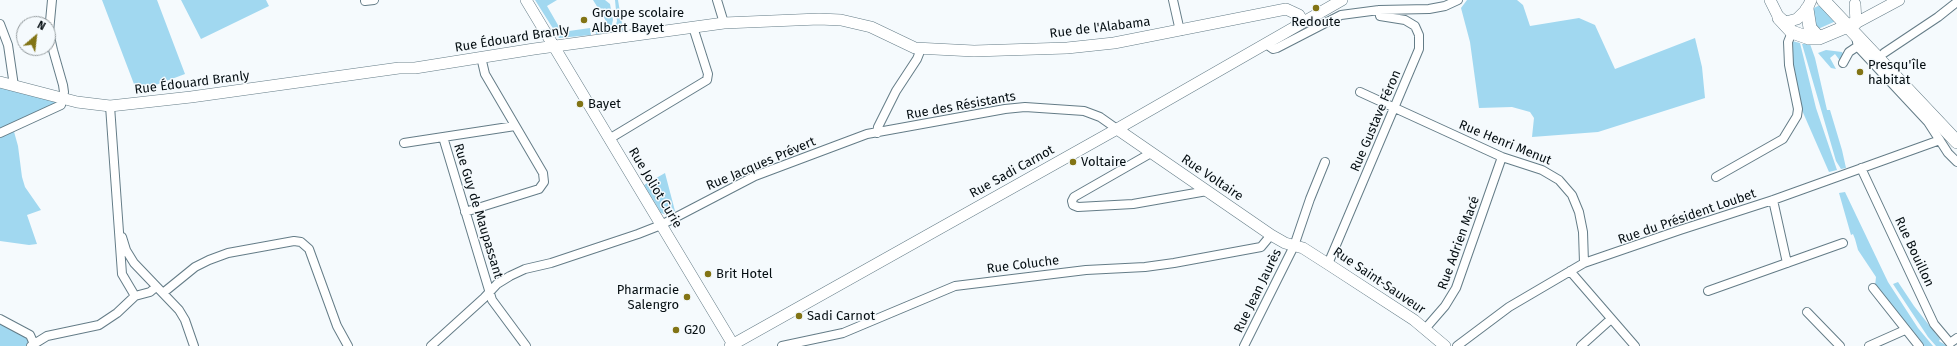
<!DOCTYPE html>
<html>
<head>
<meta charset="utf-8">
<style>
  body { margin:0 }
  #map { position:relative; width:1957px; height:346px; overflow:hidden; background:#f5fafd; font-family:"Fira Sans",sans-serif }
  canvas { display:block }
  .north { position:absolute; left:16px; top:16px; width:40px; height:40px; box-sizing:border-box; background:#f5fafd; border:1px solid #959c9f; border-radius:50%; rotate:28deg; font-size:11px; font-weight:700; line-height:16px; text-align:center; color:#050e12 }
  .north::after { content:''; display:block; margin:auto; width:14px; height:18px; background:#827415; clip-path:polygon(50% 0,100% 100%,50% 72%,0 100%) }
</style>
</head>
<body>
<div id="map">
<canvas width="1957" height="346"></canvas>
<div class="north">N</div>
</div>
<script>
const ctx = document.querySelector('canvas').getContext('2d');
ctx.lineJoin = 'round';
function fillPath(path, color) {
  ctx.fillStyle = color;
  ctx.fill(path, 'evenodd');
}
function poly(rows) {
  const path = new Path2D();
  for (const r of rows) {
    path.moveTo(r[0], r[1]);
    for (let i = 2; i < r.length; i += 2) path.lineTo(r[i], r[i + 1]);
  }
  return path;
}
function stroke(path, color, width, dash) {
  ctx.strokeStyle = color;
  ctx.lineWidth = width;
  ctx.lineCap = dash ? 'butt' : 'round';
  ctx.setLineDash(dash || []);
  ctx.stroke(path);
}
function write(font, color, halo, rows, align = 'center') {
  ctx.font = font + ' "Fira Sans",sans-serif';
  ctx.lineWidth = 3;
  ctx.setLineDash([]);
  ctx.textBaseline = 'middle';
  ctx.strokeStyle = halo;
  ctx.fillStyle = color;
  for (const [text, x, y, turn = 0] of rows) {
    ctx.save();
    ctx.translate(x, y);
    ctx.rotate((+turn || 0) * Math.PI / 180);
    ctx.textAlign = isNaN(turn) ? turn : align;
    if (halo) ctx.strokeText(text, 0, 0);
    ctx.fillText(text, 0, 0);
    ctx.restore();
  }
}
fillPath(poly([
  [102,0,157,0,185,74,137,92],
  [181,0,266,0,269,6,201,39],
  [535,0,557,0,547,6,562,32,590,28,591,35,559,38],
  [593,0,605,0,610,4,613,20,610,32,596,34,595,27,606,21],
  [615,0,618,0,623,30,614,31,617,21],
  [1467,0,1517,0,1523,5,1530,26,1579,18,1595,25,1615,69,1695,38,1702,67,1705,98,1598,132,1532,137,1534,118,1530,112,1512,107,1479,108,1470,42,1461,8],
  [1820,5,1836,21,1818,29,1815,28,1812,9],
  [1792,41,1800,43,1816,108,1837,170,1829,172,1801,108,1793,80],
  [1802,44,1810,44,1815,58,1827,110,1830,110,1842,150,1846,168,1841,169,1836,161],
  [1826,50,1842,52,1844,56,1841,62,1835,54,1830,58,1836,69,1831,68,1818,53],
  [0,82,63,99,61,105,13,128,18,146,22,177,25,187,41,210,27,215,37,244,29,245,0,241],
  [665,173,675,211,667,215,661,213,644,185],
  [1845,192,1888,282,1918,328,1933,346,1923,346,1875,286,1876,277,1858,250,1855,239,1853,234,1851,235,1839,193],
  [1898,282,1914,306,1940,339,1939,341,1947,346,1936,346,1928,337,1893,284],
  [0,319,30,335,31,346,0,346]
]), '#a1d8f0');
const street = poly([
  [717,0,724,23],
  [1173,0,1180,31],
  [365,1,374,0],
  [0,24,8,45,14,86],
  [1856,37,1858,47,1928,122,1948,153,1957,162],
  [1266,44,1273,49,1277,48,1341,15,1379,10,1429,9,1445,6,1458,0],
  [1884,53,1938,17,1957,2],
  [1843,63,1849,52,1861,44],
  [1360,92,1502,157,1542,170,1559,180,1572,195,1579,212,1583,232,1584,263],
  [110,106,122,274,135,296],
  [0,133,61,105,64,92,63,85,53,50,49,32,52,0],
  [877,133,878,127,896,91,917,59,921,49],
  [443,137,492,300,526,346],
  [609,139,707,80,708,74,693,27],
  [404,143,515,126],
  [1151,153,1074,197,1072,201,1073,205,1078,207,1133,204,1207,191],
  [1861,168,1934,324,1950,343,1957,338],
  [1716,177,1783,139,1797,116,1798,109,1789,65,1788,42,1792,32],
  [1773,200,1787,263],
  [465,212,539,189,544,182,543,173,485,74,481,57],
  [122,237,126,250,134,263,179,310,185,320,194,346],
  [1328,264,1419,49,1419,35,1415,26,1405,20,1380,16,1379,10],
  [1570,271,1635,346],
  [1873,288,1919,346],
  [1708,291,1843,243],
  [163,293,195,267,209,260,228,253,294,241,301,242,309,249,337,326,348,346],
  [1807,312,1840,346],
  [0,319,30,335,34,344],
  [1425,329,1445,306,1456,288,1502,157],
  [31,346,47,336,99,325,117,313,135,296,150,292,156,287],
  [431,346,484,298,497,284,510,276,525,269,551,263,638,234,661,225,755,176,867,134,1005,109,1025,107,1084,111,1100,117,1117,129],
  [782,346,843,333,955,286,1086,270,1145,267,1174,263,1261,247,1271,235],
  [1244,346,1294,246,1310,199,1325,162],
  [1457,346,1509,307,1584,263,1680,230,1773,200,1940,140],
  [1581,346,1611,319],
  [1869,346,1905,330]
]);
const secondary = poly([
  [526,0,734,346],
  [1770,0,1779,18,1786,22,1797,19,1807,9,1811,0],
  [1855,4,1856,23,1899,0],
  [0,82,77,102,110,106,191,97,399,68,415,68,534,49,724,23,819,19,841,20,871,27,915,48,974,51,1067,48,1114,43,1286,9,1299,15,1303,22],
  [1117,129,1271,235,1285,243,1303,248,1328,264,1414,320,1445,346],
  [730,346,1117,129,1342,0]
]);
const primary = poly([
  [1823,0,1957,142],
  [1807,9,1810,28,1819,38],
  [1779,18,1792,32,1809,38,1819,38,1855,23]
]);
stroke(street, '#647c87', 10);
stroke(secondary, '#647c87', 12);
stroke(primary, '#647c87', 14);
stroke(street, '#fff', 8);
stroke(secondary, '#fff', 11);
stroke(primary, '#fff', 13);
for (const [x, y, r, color] of [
  [1316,8,4,"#827415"],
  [584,20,4,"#827415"],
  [1860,72,4,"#827415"],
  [580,104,4,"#827415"],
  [1073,162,4,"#827415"],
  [708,274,4,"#827415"],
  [687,297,4,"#827415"],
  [799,316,4,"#827415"],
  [676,330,4,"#827415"]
]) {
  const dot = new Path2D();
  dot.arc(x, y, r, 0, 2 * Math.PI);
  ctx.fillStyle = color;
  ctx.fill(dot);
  stroke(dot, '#f5fafd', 1.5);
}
write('13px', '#050e12', '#f5fafd', [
  ["Groupe scolaire",592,13],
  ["Albert Bayet",592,28],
  ["Redoute",1316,22,"center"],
  ["Presqu'île",1868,65],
  ["habitat",1868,80],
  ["Bayet",588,104],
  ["Voltaire",1081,162],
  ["Brit Hotel",716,274],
  ["Pharmacie",679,290,"right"],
  ["Salengro",679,305,"right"],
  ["Sadi Carnot",807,316],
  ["G20",684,330]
], 'left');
write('13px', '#050e12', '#f5fafd', [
  ["Rue de l'Alabama",1100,28,-7],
  ["Rue Édouard Branly",512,39,-9],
  ["Rue Édouard Branly",192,83,-7],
  ["Rue des Résistants",961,106,-10],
  ["Rue Gustave Féron",1376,121,-67],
  ["Rue Henri Menut",1505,143,22],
  ["Rue Jacques Prévert",761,164,-23],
  ["Rue Sadi Carnot",1012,172,-29],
  ["Rue Voltaire",1212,178,34],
  ["Rue Joliot Curie",655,188,59],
  ["Rue Guy de Maupassant",478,211,73],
  ["Rue du Président Loubet",1687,217,-19],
  ["Rue Adrien Macé",1459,243,-70],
  ["Rue Bouillon",1914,252,65],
  ["Rue Coluche",1023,265,-7],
  ["Rue Saint-Sauveur",1379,281,34],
  ["Rue Jean Jaurès",1258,291,-64]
]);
</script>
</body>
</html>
